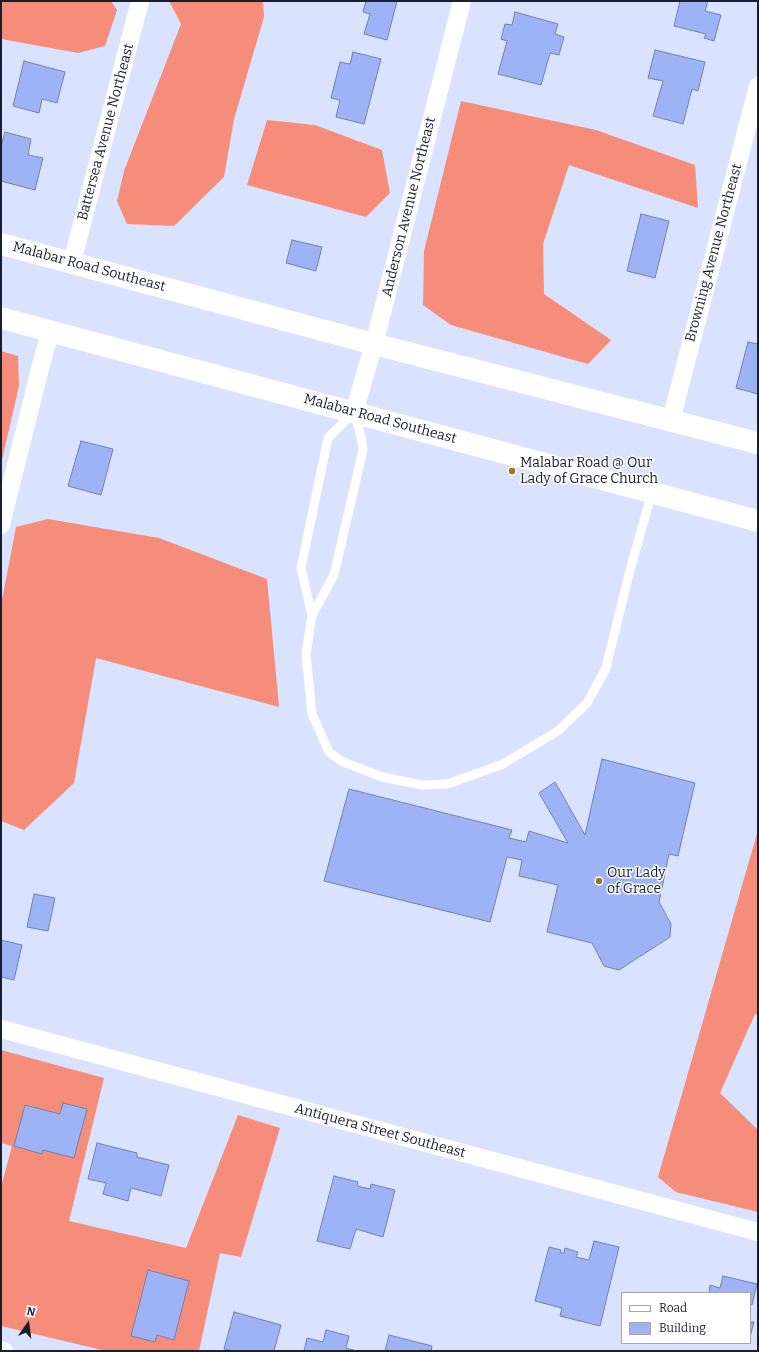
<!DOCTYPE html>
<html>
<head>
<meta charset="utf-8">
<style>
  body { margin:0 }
  #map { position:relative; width:759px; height:1352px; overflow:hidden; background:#d9e2ff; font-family:Bitter,serif }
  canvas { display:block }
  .frame { position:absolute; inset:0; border:2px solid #181e2e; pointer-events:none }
  .legend { position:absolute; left:621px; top:1292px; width:130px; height:52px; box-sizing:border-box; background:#fff; border:1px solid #a3a5ab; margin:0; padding:5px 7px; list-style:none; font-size:12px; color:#181e2e }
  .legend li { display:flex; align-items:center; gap:8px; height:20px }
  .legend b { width:20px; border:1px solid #a3a5ab }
  .north { position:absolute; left:8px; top:1304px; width:40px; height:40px; -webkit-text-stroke:3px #fff; paint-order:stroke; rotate:14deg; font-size:11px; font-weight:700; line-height:16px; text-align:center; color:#181e2e }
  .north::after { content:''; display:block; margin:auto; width:14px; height:18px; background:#181e2e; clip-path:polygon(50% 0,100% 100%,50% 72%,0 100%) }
</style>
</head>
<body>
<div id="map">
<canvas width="759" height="1352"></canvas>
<div class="frame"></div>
<ul class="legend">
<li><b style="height:5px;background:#fff"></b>Road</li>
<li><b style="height:11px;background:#9eb3f5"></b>Building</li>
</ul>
<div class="north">N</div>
</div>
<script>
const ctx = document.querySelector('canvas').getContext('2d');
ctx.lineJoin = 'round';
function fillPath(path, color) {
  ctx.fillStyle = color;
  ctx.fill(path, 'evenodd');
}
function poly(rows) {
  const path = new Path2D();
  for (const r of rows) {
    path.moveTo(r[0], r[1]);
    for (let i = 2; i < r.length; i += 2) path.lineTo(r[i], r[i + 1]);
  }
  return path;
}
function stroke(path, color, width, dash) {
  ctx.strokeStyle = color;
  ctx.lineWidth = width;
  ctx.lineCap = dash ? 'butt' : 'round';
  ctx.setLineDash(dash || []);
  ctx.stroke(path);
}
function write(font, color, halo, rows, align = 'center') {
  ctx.font = font + ' Bitter,serif';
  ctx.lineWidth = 3;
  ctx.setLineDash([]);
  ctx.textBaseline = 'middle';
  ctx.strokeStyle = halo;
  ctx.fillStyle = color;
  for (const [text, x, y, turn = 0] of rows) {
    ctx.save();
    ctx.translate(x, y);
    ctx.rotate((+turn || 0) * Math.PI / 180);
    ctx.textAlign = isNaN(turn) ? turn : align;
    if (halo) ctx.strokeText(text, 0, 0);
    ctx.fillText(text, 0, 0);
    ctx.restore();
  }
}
fillPath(poly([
  [1,1,111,1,117,10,105,46,78,53,1,39],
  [169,1,263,1,264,17,234,119,224,177,174,226,127,224,117,201,124,171,181,24],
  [461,101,596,130,695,165,698,208,569,165,543,244,544,294,611,340,588,364,451,325,423,305,424,251],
  [267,120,315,125,382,150,390,193,366,217,247,185],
  [1,351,18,356,19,386,1,464],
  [48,519,159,538,267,579,279,707,96,658,74,783,24,830,1,821,1,605,16,527],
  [758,830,758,1015,755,1014,720,1093,758,1130,758,1212,676,1192,658,1177],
  [1,1050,104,1078,69,1221,186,1248,238,1115,280,1128,241,1257,220,1253,199,1351,106,1351,1,1326,1,1187,12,1146,1,1143]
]), '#f68d7b');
const building = poly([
  [366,1,397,1,387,40,364,34,370,14,363,12,366,1],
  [680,1,708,1,705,11,721,15,714,41,704,38,706,34,674,26,680,1],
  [515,12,558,24,555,34,564,37,559,55,550,53,541,85,498,74,507,41,501,39,505,24,512,25,515,12],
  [655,50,705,62,698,91,692,89,683,124,653,116,663,81,648,78,655,50],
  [353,52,381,59,364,124,336,117,340,100,331,98,340,62,350,64,353,52],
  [24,61,65,72,57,103,42,99,39,113,13,106,24,61],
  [5,132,31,139,28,155,43,158,35,190,1,181,1,146,5,132],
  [641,214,669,221,655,278,627,271,641,214],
  [292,240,322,247,316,271,286,263,292,240],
  [748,342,758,344,758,394,736,388,748,342],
  [81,441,113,449,101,495,68,486,81,441],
  [602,759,695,783,678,856,669,854,659,902,671,924,670,937,619,970,604,966,592,943,547,932,558,885,519,876,522,860,507,857,490,922,324,881,349,789,512,830,509,838,526,842,529,831,568,843,539,793,555,782,585,835,602,759],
  [34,894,55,898,48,931,27,927,34,894],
  [1,940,22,945,14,980,1,977,1,940],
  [63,1103,87,1109,74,1158,43,1150,42,1154,14,1146,25,1105,60,1114,63,1103],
  [97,1143,137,1153,137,1157,169,1165,161,1196,131,1188,128,1201,103,1194,106,1183,88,1179,97,1143],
  [334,1176,358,1182,357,1186,370,1189,371,1184,395,1190,383,1237,356,1229,350,1249,317,1241,334,1176],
  [594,1241,619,1247,600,1326,560,1316,562,1308,535,1301,549,1247,561,1250,560,1253,564,1253,565,1248,578,1252,576,1257,589,1260,594,1241],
  [148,1270,189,1281,174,1340,157,1335,155,1342,131,1336,148,1270],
  [723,1276,757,1284,752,1305,750,1304,750,1293,709,1293,710,1285,720,1288,723,1276],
  [234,1312,281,1325,274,1351,233,1351,224,1349,234,1312],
  [750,1322,754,1322,750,1337,750,1322],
  [326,1330,349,1336,346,1348,357,1351,304,1351,307,1338,323,1342,326,1330],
  [389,1335,432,1346,431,1351,385,1351,389,1335]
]);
fillPath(building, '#9eb3f5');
stroke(building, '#7380ab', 1);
stroke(poly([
  [312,615,334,575,363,450,361,437,354,412,328,438,301,568,312,615,306,654,312,714,329,752,341,761,382,777,422,785,447,784,501,765,558,731,587,703,606,668,629,574,652,492]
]), '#fff', 9);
stroke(poly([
  [72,262,140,1],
  [354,412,374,344,462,1],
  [671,420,758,86],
  [1,525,44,353,51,332],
  [1,1029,758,1232],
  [1,1350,4,1351]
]), '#fff', 18);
stroke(poly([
  [1,244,374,344,758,443],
  [1,318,758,521]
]), '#fff', 22);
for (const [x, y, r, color] of [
  [512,471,4,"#977c24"],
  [599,881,4,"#977c24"]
]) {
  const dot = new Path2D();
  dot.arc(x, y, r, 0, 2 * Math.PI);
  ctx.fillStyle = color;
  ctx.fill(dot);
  stroke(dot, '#fff', 1.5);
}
write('14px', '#181e2e', '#fff', [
  ["Battersea Avenue Northeast",106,132,-75],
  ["Anderson Avenue Northeast",409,207,-76],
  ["Browning Avenue Northeast",714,253,-75],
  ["Malabar Road Southeast",89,267,15],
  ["Malabar Road Southeast",380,419,15],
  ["Antiquera Street Southeast",380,1131,15]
]);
write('14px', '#181e2e', '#fff', [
  ["Malabar Road @ Our",520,463],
  ["Lady of Grace Church",520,479],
  ["Our Lady",607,873],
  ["of Grace",607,889]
], 'left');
</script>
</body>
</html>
